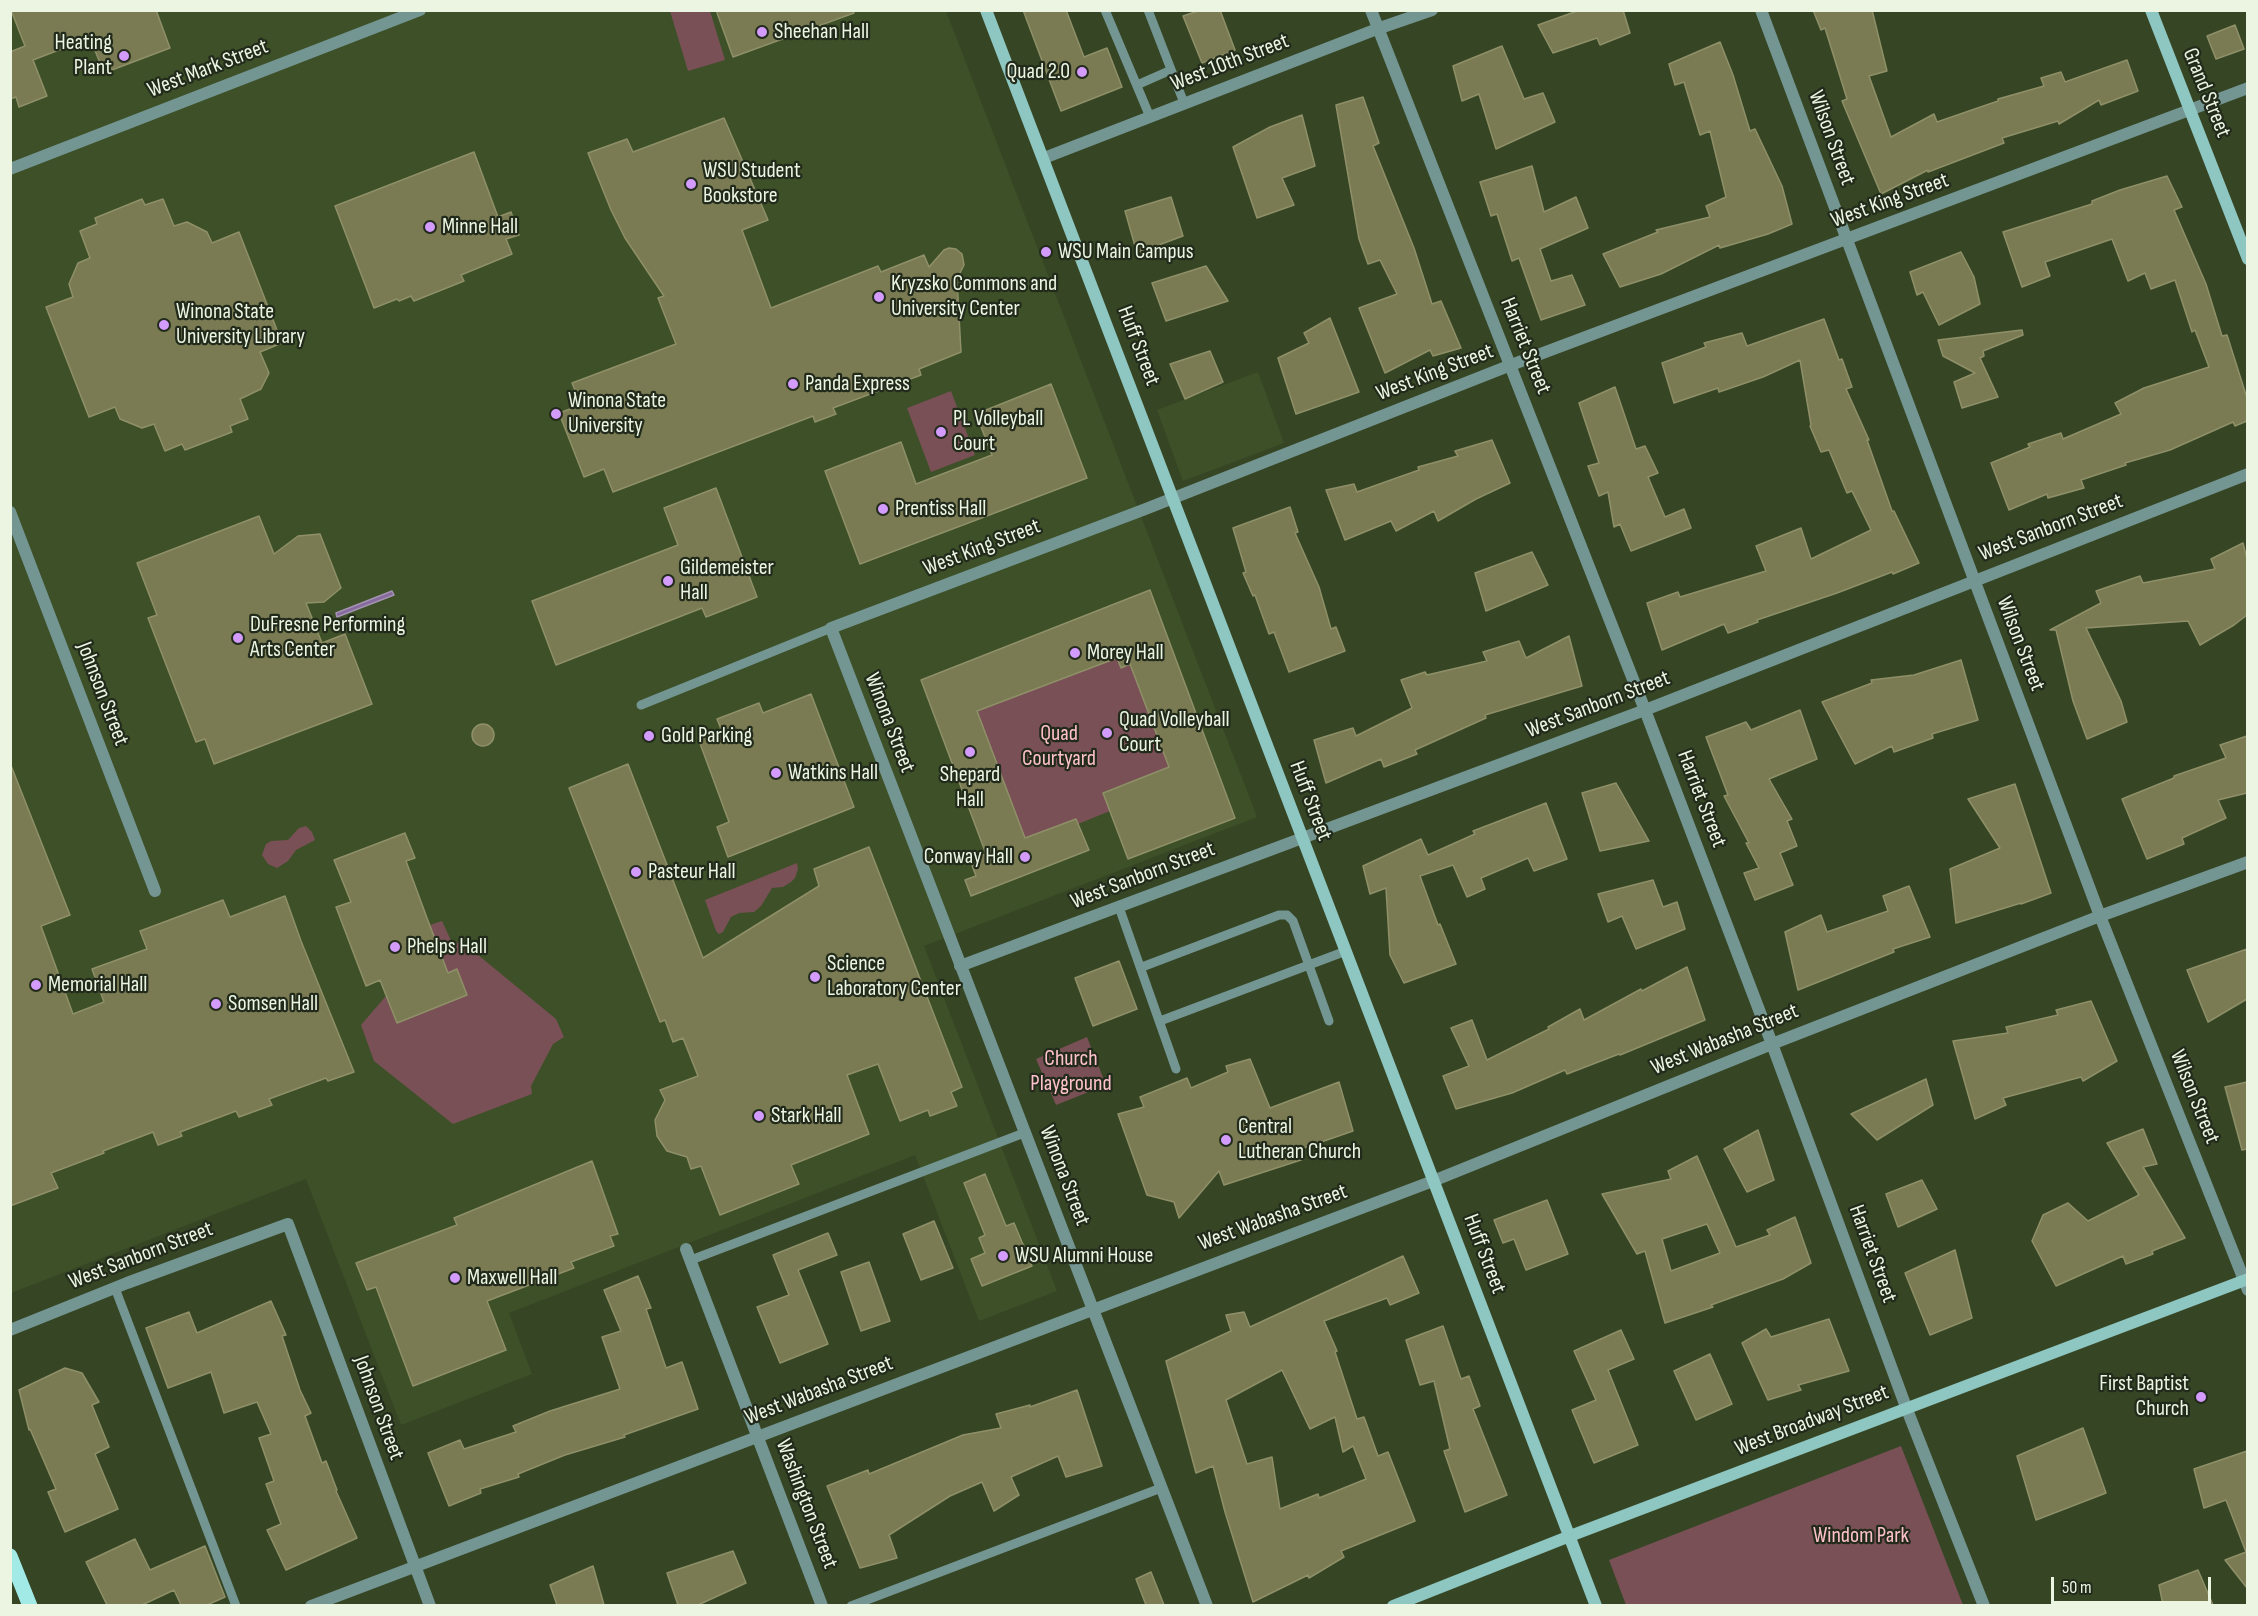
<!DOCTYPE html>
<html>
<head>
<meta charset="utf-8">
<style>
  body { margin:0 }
  #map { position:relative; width:2258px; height:1616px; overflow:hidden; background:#364625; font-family:"Sofia Sans Condensed",sans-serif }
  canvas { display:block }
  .frame { position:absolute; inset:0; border:12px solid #ebf5e1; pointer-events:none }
  .scale { position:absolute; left:2051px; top:1577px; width:160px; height:27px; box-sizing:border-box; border:3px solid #ebf5e1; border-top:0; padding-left:8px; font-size:18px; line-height:21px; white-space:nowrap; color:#ebf5e1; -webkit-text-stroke:4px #222a1b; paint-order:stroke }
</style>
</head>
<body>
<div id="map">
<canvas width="2258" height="1616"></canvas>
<div class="frame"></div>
<div class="scale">50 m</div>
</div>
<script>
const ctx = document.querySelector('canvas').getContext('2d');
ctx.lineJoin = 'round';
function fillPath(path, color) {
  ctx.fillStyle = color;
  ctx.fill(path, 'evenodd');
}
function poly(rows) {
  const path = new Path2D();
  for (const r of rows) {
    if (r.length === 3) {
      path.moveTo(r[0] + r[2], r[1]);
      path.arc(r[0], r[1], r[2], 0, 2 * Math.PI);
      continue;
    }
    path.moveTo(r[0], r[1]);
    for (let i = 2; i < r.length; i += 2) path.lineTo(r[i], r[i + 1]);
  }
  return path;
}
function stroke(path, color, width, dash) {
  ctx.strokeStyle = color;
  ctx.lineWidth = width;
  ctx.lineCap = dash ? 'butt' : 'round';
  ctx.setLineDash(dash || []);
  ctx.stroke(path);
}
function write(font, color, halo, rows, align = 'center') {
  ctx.font = font + ' "Sofia Sans Condensed",sans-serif';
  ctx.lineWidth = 4.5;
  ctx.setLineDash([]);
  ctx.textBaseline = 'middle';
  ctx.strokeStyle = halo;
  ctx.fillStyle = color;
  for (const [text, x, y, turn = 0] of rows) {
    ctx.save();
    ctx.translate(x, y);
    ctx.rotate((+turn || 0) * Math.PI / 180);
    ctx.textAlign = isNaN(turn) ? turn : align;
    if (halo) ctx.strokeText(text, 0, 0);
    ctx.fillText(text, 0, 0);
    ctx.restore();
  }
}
fillPath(poly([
  [11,11,946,11,1257,817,924,946,1057,1291,979,1321,915,1155,509,1313,532,1374,401,1425,306,1179,11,1293],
  [1258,372,1284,443,1183,481,1157,410]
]), '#3d5028');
fillPath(poly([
  [670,11,710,11,725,60,688,71],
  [951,391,975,455,931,472,907,408],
  [1117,658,1121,667,1130,664,1169,767,1103,792,1110,811,1078,824,1075,819,1025,838,977,711],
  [306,826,312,832,315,840,296,850,288,861,277,868,268,864,262,855,266,844,271,841,288,840,299,828],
  [797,863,798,869,795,878,791,882,783,887,772,888,761,906,754,912,739,913,731,917,723,932,719,934,716,931,705,900],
  [442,921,453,945,461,941,556,1019,564,1037,553,1044,531,1086,532,1094,453,1124,374,1061,361,1025,386,996,397,1023,467,995,448,973,430,925],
  [1087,1037,1106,1085,1056,1105,1036,1059],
  [1901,1446,1963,1605,1626,1605,1609,1560]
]), '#795056');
const water = poly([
  [392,591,394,595,337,617,336,613,392,591]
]);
fillPath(water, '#86699d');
stroke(water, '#a493b1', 1.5);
const building = poly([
  [11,10,156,10,170,48,104,73,90,38,33,60,47,96,19,107,16,97,10,99,10,52,25,46,11,10],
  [716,10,853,10,854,13,733,57,716,10],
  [1023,10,1066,10,1084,57,1107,48,1122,87,1061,111,1023,10],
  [1201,10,1220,10,1235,50,1202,63,1183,16,1201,10],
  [1580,10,1623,10,1630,33,1600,45,1597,38,1553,53,1538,25,1580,10],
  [1813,10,1872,10,1887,71,1869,76,1891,137,1934,114,1937,122,1998,101,1998,99,2044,86,2041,78,2061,72,2065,82,2127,60,2138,91,2101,105,2099,100,2059,124,2058,121,2002,138,2004,143,1928,172,1928,170,1881,194,1842,101,1847,99,1825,28,1821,30,1813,10],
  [2235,25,2244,49,2216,59,2207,36,2235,25],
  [1720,42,1733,75,1750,131,1755,129,1782,186,1792,224,1768,234,1720,248,1719,245,1661,274,1620,287,1603,254,1658,232,1656,230,1710,217,1706,206,1726,197,1710,131,1700,135,1684,82,1675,85,1669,64,1720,42],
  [1502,46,1524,99,1543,93,1555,122,1496,149,1479,94,1462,101,1453,66,1502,46],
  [1363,97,1379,143,1373,146,1414,248,1432,304,1441,301,1461,348,1433,356,1430,350,1385,373,1359,308,1397,294,1380,260,1368,264,1359,239,1336,105,1363,97],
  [1302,115,1315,166,1282,178,1294,205,1257,218,1233,147,1270,127,1302,115],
  [724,118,768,220,742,230,771,308,878,266,881,272,924,255,929,267,944,250,949,248,956,249,962,254,964,265,957,279,961,352,919,369,921,375,833,408,836,414,815,422,813,416,613,492,604,469,584,477,559,413,581,405,572,383,676,344,658,298,664,296,625,238,611,210,588,153,627,139,633,152,724,118],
  [474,152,498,217,511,212,519,235,506,239,512,254,461,275,464,281,414,301,411,296,399,301,397,299,374,308,335,206,474,152],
  [1532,166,1544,212,1576,197,1588,228,1540,249,1551,281,1572,275,1585,305,1541,320,1519,258,1512,261,1497,214,1491,216,1480,182,1532,166],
  [2167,176,2182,207,2174,210,2206,284,2222,336,2227,335,2247,398,2247,421,2235,426,2233,422,2170,450,2125,463,2126,465,2081,480,2084,488,2048,498,2047,494,2009,510,1991,463,2030,447,2028,444,2061,433,2063,439,2121,414,2115,403,2144,388,2209,367,2195,330,2192,332,2175,280,2151,289,2145,273,2128,281,2112,239,2045,262,2050,276,2022,287,2003,232,2092,204,2092,201,2120,190,2167,176],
  [1171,197,1183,236,1137,253,1125,211,1171,197],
  [142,199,145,205,163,199,174,226,187,222,207,232,212,243,239,232,282,343,260,352,269,373,261,389,240,399,248,419,230,426,232,432,185,450,182,444,165,451,154,424,142,428,120,419,115,407,89,417,46,307,73,297,69,284,78,263,90,258,80,231,97,224,95,218,142,199],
  [1961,252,1974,277,1980,304,1939,325,1923,292,1917,295,1910,272,1961,252],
  [1206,266,1228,301,1166,321,1152,283,1206,266],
  [1330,318,1359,392,1296,414,1278,358,1309,343,1304,333,1330,318],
  [1824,319,1839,360,1842,359,1852,387,1846,389,1869,440,1867,440,1892,511,1894,511,1919,563,1893,574,1892,572,1837,593,1757,620,1758,622,1728,633,1724,624,1662,650,1647,603,1678,592,1680,597,1766,571,1756,546,1801,528,1811,559,1871,530,1852,491,1847,493,1829,450,1821,452,1810,426,1811,425,1800,360,1763,377,1719,392,1718,388,1674,403,1662,363,1706,347,1704,343,1742,333,1747,346,1824,319],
  [2022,330,2023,335,1983,351,1984,356,1980,358,1998,397,1962,408,1954,382,1975,373,1943,356,1938,340,2022,330],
  [1210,351,1223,382,1185,399,1170,364,1210,351],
  [1051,384,1087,478,860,564,825,471,901,442,916,484,992,455,976,414,1051,384],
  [1615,387,1636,449,1645,446,1658,473,1648,477,1665,517,1684,509,1691,528,1631,551,1620,524,1614,527,1608,492,1599,496,1588,466,1599,463,1579,403,1615,387],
  [1492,440,1510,483,1476,499,1438,521,1434,511,1396,531,1391,521,1345,540,1326,490,1354,484,1357,492,1419,470,1418,467,1458,456,1455,451,1492,440],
  [716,488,757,597,706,617,702,608,556,665,532,601,678,545,664,508,716,488],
  [1290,507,1298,532,1295,533,1319,587,1331,629,1336,627,1345,651,1289,672,1274,632,1269,634,1255,595,1253,596,1243,573,1246,572,1233,528,1290,507],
  [259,516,274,554,298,536,320,534,341,588,324,602,306,603,322,643,345,634,372,704,214,764,205,739,196,742,148,618,157,615,137,563,259,516],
  [2243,543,2247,559,2247,615,2234,625,2200,645,2188,621,2086,628,2121,701,2127,722,2087,739,2073,701,2056,630,2050,630,2101,603,2096,591,2140,576,2143,583,2215,569,2211,559,2243,543],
  [1532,552,1548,585,1486,611,1475,573,1532,552],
  [1150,590,1235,818,1128,859,1103,793,1169,767,1130,664,1121,668,1117,658,977,711,1025,838,1076,819,1089,850,971,896,965,880,976,876,970,860,986,854,921,680,1150,590],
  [1569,636,1582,686,1485,715,1486,718,1415,750,1417,754,1384,767,1381,759,1326,783,1314,740,1353,728,1356,736,1412,708,1401,680,1425,672,1427,675,1487,661,1483,652,1519,641,1526,658,1569,636],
  [1961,660,1978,720,1932,734,1933,738,1894,752,1892,746,1855,764,1822,702,1872,683,1871,680,1914,675,1961,660],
  [811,694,854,807,728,857,717,827,729,822,698,738,721,729,717,719,759,703,763,713,811,694],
  [1800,710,1817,759,1769,779,1792,819,1787,821,1797,846,1780,853,1793,885,1755,900,1744,873,1759,868,1746,843,1749,843,1724,796,1728,795,1706,737,1746,722,1751,730,1800,710],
  [483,735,11],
  [2247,736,2247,793,2218,800,2226,818,2182,838,2184,844,2147,859,2122,799,2174,778,2174,776,2226,758,2220,745,2247,736],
  [10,763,70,915,41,926,73,1014,104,1002,92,969,147,949,140,931,223,900,230,917,285,896,301,941,354,1072,328,1081,326,1078,269,1099,272,1105,239,1117,236,1111,180,1132,182,1136,158,1145,153,1132,103,1151,104,1153,51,1173,58,1188,10,1206,10,763],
  [628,764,703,958,819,886,814,869,869,847,962,1087,951,1092,957,1106,930,1116,928,1110,900,1121,878,1064,847,1075,869,1134,791,1165,799,1184,720,1215,701,1166,691,1169,687,1157,667,1151,657,1136,655,1120,665,1100,660,1090,698,1076,683,1038,673,1042,665,1020,660,1022,569,788,628,764],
  [1616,783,1649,841,1600,851,1582,793,1616,783],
  [2015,784,2051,893,2021,904,2021,903,1956,923,1950,869,2000,848,1968,799,2015,784],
  [1546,803,1567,859,1534,871,1528,858,1481,878,1485,889,1467,897,1453,865,1420,876,1438,925,1440,924,1456,964,1404,983,1390,955,1386,888,1370,894,1363,866,1421,839,1428,855,1475,834,1473,831,1546,803],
  [405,833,415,858,406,861,427,918,448,973,457,969,467,995,397,1023,380,980,366,986,336,907,351,902,334,860,405,833],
  [1653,880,1663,907,1677,902,1685,929,1636,949,1622,916,1608,922,1598,894,1653,880],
  [1909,886,1930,937,1893,949,1894,952,1798,990,1785,932,1821,915,1827,932,1888,911,1883,896,1909,886],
  [2247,949,2247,999,2208,1022,2187,970,2247,949],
  [1119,961,1137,1009,1093,1026,1075,978,1119,961],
  [1687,967,1705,1020,1620,1055,1619,1054,1567,1074,1565,1070,1512,1093,1456,1109,1443,1076,1469,1066,1451,1028,1472,1020,1487,1060,1549,1029,1548,1027,1580,1009,1584,1020,1641,989,1642,991,1687,967],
  [2091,1001,2117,1061,2083,1081,2081,1077,2003,1098,2006,1105,1975,1119,1953,1041,2008,1033,2006,1027,2058,1015,2056,1010,2091,1001],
  [1250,1059,1270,1108,1339,1082,1353,1131,1298,1150,1304,1159,1224,1185,1219,1171,1179,1218,1174,1202,1147,1195,1118,1114,1144,1107,1140,1097,1187,1078,1191,1088,1228,1072,1226,1066,1250,1059],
  [1926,1079,1933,1105,1877,1140,1851,1114,1926,1079],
  [2247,1082,2247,1149,2242,1150,2225,1087,2247,1082],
  [2143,1129,2157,1164,2143,1167,2185,1238,2152,1251,2153,1254,2126,1264,2123,1256,2056,1286,2032,1241,2043,1215,2068,1203,2088,1221,2139,1195,2107,1143,2143,1129],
  [1758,1130,1774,1180,1747,1192,1724,1149,1758,1130],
  [1697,1156,1736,1247,1770,1235,1767,1230,1795,1217,1811,1263,1783,1279,1711,1305,1713,1307,1665,1323,1645,1251,1637,1254,1602,1194,1671,1179,1668,1171,1697,1156],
  [1707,1224,1720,1253,1671,1271,1662,1239,1707,1224],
  [592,1161,618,1234,610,1236,614,1246,571,1262,574,1268,487,1301,506,1350,413,1386,376,1287,367,1290,356,1263,457,1225,454,1218,592,1161],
  [985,1174,1006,1226,1014,1223,1032,1266,982,1286,971,1259,985,1253,979,1238,985,1235,964,1183,985,1174],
  [1922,1180,1937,1209,1898,1227,1886,1194,1922,1180],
  [1547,1200,1568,1254,1526,1270,1514,1239,1503,1243,1494,1220,1547,1200],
  [934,1221,953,1268,921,1280,903,1234,934,1221],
  [828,1233,837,1255,798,1270,828,1344,780,1363,757,1307,789,1295,773,1255,828,1233],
  [1955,1250,1972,1318,1930,1335,1905,1273,1955,1250],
  [1403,1256,1419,1293,1390,1305,1387,1298,1324,1321,1337,1351,1335,1352,1357,1419,1364,1417,1378,1456,1388,1452,1415,1521,1341,1551,1344,1557,1309,1578,1308,1575,1253,1602,1225,1512,1213,1466,1196,1473,1166,1361,1231,1331,1226,1315,1244,1312,1250,1327,1403,1256],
  [1282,1370,1310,1429,1335,1417,1343,1452,1353,1446,1366,1479,1319,1498,1318,1494,1280,1509,1272,1457,1247,1464,1226,1400,1282,1370],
  [869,1262,890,1321,861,1331,841,1272,869,1262],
  [638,1276,651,1308,646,1309,666,1368,682,1362,698,1409,624,1435,625,1437,565,1455,518,1474,519,1477,480,1489,481,1493,449,1506,428,1453,460,1440,464,1449,516,1432,513,1426,550,1411,620,1389,602,1337,621,1331,604,1290,638,1276],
  [271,1301,286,1335,282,1336,300,1390,311,1413,305,1416,322,1463,326,1461,337,1490,336,1491,357,1538,286,1570,267,1530,281,1524,266,1484,274,1481,259,1438,271,1434,257,1402,224,1413,211,1372,168,1388,146,1328,189,1312,197,1333,271,1301],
  [1829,1319,1849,1371,1798,1385,1801,1390,1768,1400,1742,1343,1766,1329,1771,1337,1829,1319],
  [1443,1326,1461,1379,1469,1376,1480,1406,1473,1409,1507,1495,1465,1512,1444,1451,1450,1449,1434,1381,1420,1385,1406,1340,1443,1326],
  [1621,1330,1634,1359,1608,1370,1638,1445,1594,1463,1572,1410,1596,1400,1574,1351,1621,1330],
  [1710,1354,1732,1404,1696,1420,1674,1371,1710,1354],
  [65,1368,82,1373,99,1402,92,1405,109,1447,95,1454,118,1509,65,1532,48,1492,56,1489,30,1429,29,1430,19,1390,65,1368],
  [1077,1390,1102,1466,1066,1477,1058,1456,1011,1477,1019,1495,994,1511,982,1482,950,1496,889,1535,897,1558,860,1568,827,1486,868,1470,869,1474,963,1435,1001,1428,996,1414,1030,1405,1030,1407,1077,1390],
  [2083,1428,2106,1493,2036,1520,2017,1456,2083,1428],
  [2247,1451,2247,1588,2225,1560,2246,1552,2226,1500,2204,1508,2194,1469,2247,1451],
  [135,1539,150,1570,205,1546,225,1597,207,1605,181,1605,174,1590,142,1605,107,1605,86,1562,135,1539],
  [733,1551,746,1583,698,1605,678,1605,667,1573,733,1551],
  [593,1566,604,1605,557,1605,550,1585,593,1566],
  [2198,1570,2213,1605,2163,1605,2159,1585,2198,1570],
  [1151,1572,1164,1605,1146,1605,1136,1579,1151,1572]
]);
fillPath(building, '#7a7b53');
stroke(building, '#8f9068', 1.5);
stroke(poly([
  [1105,10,1150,117],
  [1148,10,1184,103],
  [1137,85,1171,70],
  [641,705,831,628],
  [1119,907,1176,1069],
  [1142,967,1279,915,1287,915,1293,921,1329,1021],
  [1160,1021,1346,951],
  [691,1260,1024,1133],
  [115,1288,236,1606],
  [851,1606,1161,1488]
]), '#749693', 9);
stroke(poly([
  [1371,10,1645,710,1772,1044,1906,1407,1984,1606],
  [1761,10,2100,916,2248,1290],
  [1044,158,1377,29,1432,10],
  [10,169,420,10],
  [10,512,155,891],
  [960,966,1645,710,2248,474],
  [686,1249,822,1606],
  [10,1330,127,1283,288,1224,430,1606],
  [311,1606,1433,1181,1772,1044,2100,916,2248,862],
  [1207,1606,831,628,1143,510,1511,365,2248,88]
]), '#749693', 12);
stroke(poly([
  [986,10,1596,1606],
  [2151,10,2248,259],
  [1393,1606,1570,1536,2248,1279]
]), '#8ec6c1', 12);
stroke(poly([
  [10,1556,30,1606]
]), '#a2eae5', 15);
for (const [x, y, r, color] of [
  [762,32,6,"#d39cfc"],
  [124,56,6,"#d39cfc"],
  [1082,72,6,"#d39cfc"],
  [691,184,6,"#d39cfc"],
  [430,227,6,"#d39cfc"],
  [1046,252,6,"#d39cfc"],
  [879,297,6,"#d39cfc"],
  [164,325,6,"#d39cfc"],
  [793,384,6,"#d39cfc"],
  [556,414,6,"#d39cfc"],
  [941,432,6,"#d39cfc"],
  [883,509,6,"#d39cfc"],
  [668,581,6,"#d39cfc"],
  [238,638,6,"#d39cfc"],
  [1075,653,6,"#d39cfc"],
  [1107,733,6,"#d39cfc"],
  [649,736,6,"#d39cfc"],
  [970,752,6,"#d39cfc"],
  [776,773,6,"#d39cfc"],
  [1025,857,6,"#d39cfc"],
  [636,872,6,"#d39cfc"],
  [395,947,6,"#d39cfc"],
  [815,977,6,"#d39cfc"],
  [36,985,6,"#d39cfc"],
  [216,1004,6,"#d39cfc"],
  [759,1116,6,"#d39cfc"],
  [1226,1140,6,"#d39cfc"],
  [1003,1256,6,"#d39cfc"],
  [455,1278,6,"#d39cfc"],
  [2201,1397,6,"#d39cfc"]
]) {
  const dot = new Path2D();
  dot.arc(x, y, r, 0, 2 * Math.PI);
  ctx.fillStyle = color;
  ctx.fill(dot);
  stroke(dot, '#222a1b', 2);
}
write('22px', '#ebf5e1', '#222a1b', [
  ["Sheehan Hall",774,32],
  ["Heating",112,43,"right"],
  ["Plant",112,68,"right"],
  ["Quad 2.0",1070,72,"right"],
  ["WSU Student",703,171],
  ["Bookstore",703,196],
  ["Minne Hall",442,227],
  ["WSU Main Campus",1058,252],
  ["Kryzsko Commons and",891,284],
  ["University Center",891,309],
  ["Winona State",176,312],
  ["University Library",176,337],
  ["Panda Express",805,384],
  ["Winona State",568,401],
  ["University",568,426],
  ["PL Volleyball",953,419],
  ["Court",953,444],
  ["Prentiss Hall",895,509],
  ["Gildemeister",680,568],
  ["Hall",680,593],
  ["DuFresne Performing",250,625],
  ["Arts Center",250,650],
  ["Morey Hall",1087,653],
  ["Quad Volleyball",1119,720],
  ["Court",1119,745],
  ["Gold Parking",661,736],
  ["Watkins Hall",788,773],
  ["Shepard",970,775,"center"],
  ["Hall",970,800,"center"],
  ["Conway Hall",1013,857,"right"],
  ["Pasteur Hall",648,872],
  ["Phelps Hall",407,947],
  ["Science",827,964],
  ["Laboratory Center",827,989],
  ["Memorial Hall",48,985],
  ["Somsen Hall",228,1004],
  ["Stark Hall",771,1116],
  ["Central",1238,1127],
  ["Lutheran Church",1238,1152],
  ["WSU Alumni House",1015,1256],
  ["Maxwell Hall",467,1278],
  ["First Baptist",2189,1384,"right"],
  ["Church",2189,1409,"right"]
], 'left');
write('22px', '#ebf5e1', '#222a1b', [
  ["West 10th Street",1230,63,-21],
  ["West Mark Street",208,69,-21],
  ["Grand Street",2206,93,68],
  ["Wilson Street",1831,138,70],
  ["West King Street",1890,201,-20],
  ["Huff Street",1138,346,69],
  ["Harriet Street",1525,346,68],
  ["West King Street",1435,373,-21],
  ["West Sanborn Street",2051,528,-21],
  ["West King Street",982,548,-21],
  ["Wilson Street",2020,644,69],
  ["Johnson Street",102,694,69],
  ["West Sanborn Street",1598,705,-21],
  ["Winona Street",889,723,69],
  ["Harriet Street",1701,799,69],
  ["Huff Street",1310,801,69],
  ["West Sanborn Street",1143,876,-21],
  ["West Wabasha Street",1725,1040,-22],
  ["Wilson Street",2194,1097,68],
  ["Winona Street",1064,1176,69],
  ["West Wabasha Street",1273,1218,-20],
  ["Huff Street",1484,1254,69],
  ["Harriet Street",1872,1254,70],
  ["West Sanborn Street",141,1256,-21],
  ["West Wabasha Street",819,1391,-21],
  ["Johnson Street",378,1408,70],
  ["West Broadway Street",1812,1421,-21],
  ["Washington Street",806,1504,69]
]);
write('22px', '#fec2ca', '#222a1b', [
  ["Quad",1059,734],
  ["Courtyard",1059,759],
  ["Church",1071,1059],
  ["Playground",1071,1084],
  ["Windom Park",1861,1536]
]);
</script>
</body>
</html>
